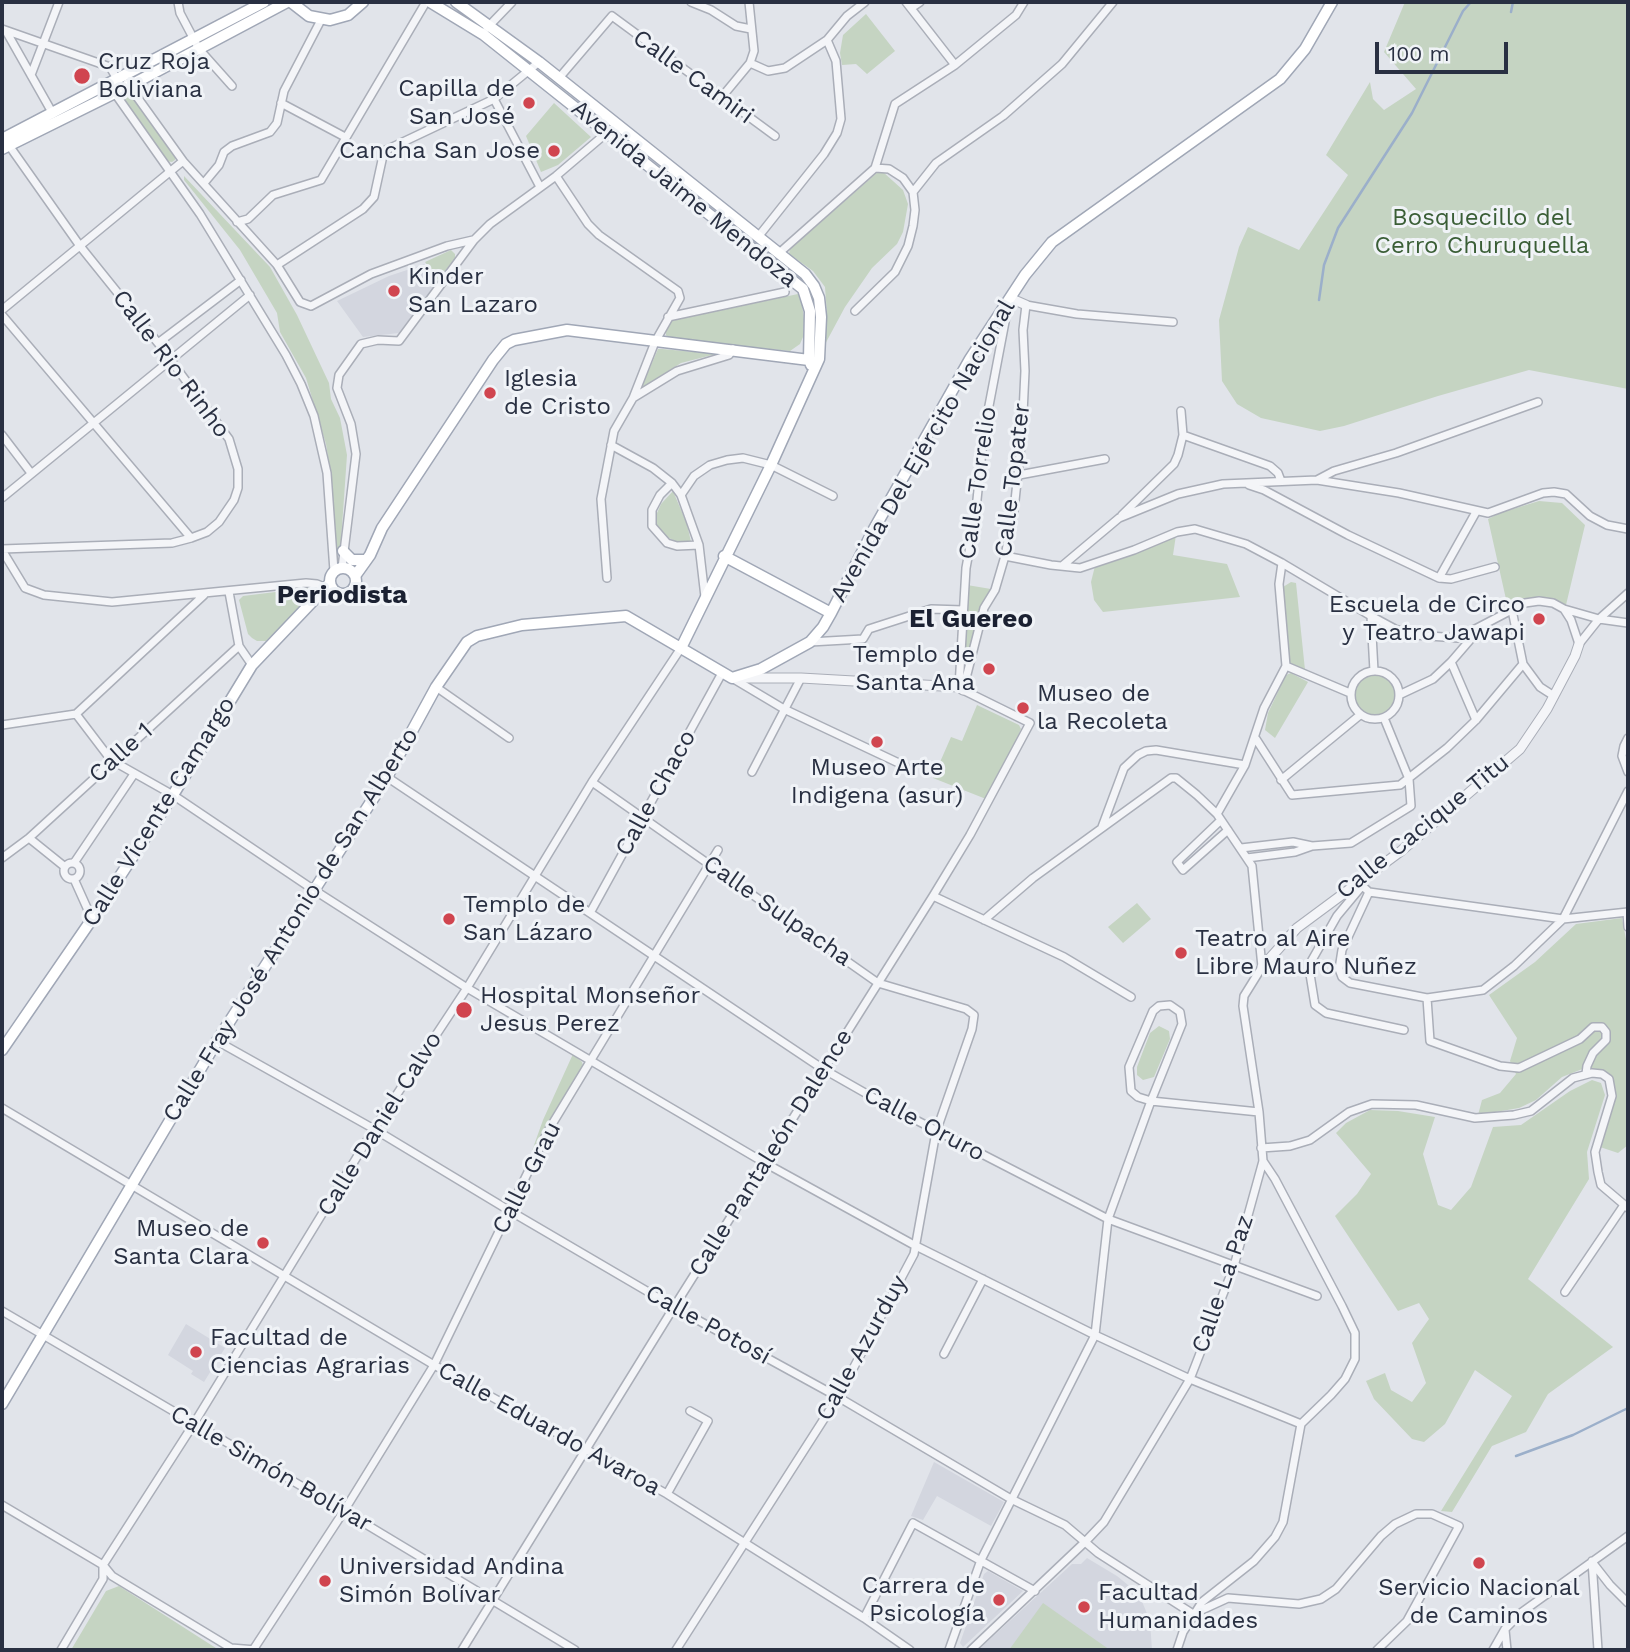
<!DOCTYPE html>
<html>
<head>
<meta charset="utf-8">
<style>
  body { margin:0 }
  #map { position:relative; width:1630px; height:1652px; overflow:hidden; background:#e1e4ea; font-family:"Work Sans",sans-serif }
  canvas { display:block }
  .frame { position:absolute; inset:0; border:4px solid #293042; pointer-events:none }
  .scale { position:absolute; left:1375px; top:42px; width:133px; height:32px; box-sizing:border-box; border:4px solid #293042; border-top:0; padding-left:9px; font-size:21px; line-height:24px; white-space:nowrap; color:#293042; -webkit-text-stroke:5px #f0f3f7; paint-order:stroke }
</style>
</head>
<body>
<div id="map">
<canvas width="1630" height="1652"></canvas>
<div class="frame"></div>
<div class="scale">100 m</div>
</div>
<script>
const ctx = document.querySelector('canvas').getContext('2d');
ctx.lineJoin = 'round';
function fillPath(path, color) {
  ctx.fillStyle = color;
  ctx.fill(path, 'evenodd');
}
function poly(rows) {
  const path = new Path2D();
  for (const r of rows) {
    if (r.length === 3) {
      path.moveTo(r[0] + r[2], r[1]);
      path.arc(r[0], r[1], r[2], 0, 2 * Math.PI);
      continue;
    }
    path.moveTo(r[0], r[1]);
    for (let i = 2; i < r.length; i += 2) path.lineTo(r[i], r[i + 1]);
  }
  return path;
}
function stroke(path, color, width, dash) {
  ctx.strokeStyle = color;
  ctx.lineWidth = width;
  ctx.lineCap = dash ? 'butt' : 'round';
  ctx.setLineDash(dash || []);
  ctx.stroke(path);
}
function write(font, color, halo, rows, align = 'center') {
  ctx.font = font + ' "Work Sans",sans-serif';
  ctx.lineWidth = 6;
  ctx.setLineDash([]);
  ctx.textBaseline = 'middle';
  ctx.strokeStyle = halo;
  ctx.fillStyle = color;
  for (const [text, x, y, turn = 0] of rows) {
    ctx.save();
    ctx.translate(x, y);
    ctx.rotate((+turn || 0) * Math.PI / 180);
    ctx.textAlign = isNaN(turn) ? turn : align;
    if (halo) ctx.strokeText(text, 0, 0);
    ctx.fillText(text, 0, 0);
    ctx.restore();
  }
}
fillPath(poly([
  [425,264,438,281,399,333,363,337,337,301,389,276],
  [186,1324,225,1348,204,1382,191,1374,193,1371,168,1355],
  [934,1462,1004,1502,991,1526,937,1496,923,1520,911,1516],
  [1087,1558,1117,1576,1139,1594,1150,1621,1152,1650,978,1650,1072,1564,1081,1564],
  [988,1571,1023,1591,963,1647,960,1643,984,1574]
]), '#d3d6df');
fillPath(poly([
  [1405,2,1628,2,1628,389,1529,370,1438,396,1344,426,1320,431,1261,418,1237,404,1222,381,1219,320,1239,247,1248,227,1299,250,1348,175,1326,155,1370,82,1373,99,1384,110,1416,89,1384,52],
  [866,14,895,51,867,74,856,64,842,65,840,53,843,35],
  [128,95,132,95,175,156,175,160,172,162,165,161,124,101],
  [554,103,591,137,558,165,541,172,526,136],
  [878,172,883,172,903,190,908,204,903,232,897,244,872,268,845,307,823,348,827,314,825,287,813,271,789,254,790,249],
  [184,176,270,267,297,315,329,383,331,399,340,418,347,455,340,555,335,553,332,483,326,444,306,378,280,332,277,313,240,250,184,180],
  [451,250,455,254,455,258,438,280,425,262],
  [798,294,802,304,804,319,803,337,800,344,790,351,669,339,666,335,666,328,669,322,675,320],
  [658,349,662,349,716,354,681,363,644,387,642,386],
  [673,491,687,524,691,542,677,542,665,536,657,526,657,513,661,504],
  [1539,501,1562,503,1585,525,1566,605,1541,597,1525,600,1508,608,1488,519,1500,513],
  [1176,535,1173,555,1227,564,1240,597,1103,612,1094,600,1091,582,1095,566,1148,548],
  [1291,582,1296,583,1305,670,1290,663,1283,587],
  [967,585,991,589,981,605,964,672],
  [308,588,312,590,313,594,266,641,257,641,252,638,248,634,239,600,243,596],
  [1291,673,1308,682,1275,738,1265,730,1268,713,1286,675],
  [1374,694,21],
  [977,705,1019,725,1021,729,999,779,986,799,933,778,951,737,962,741],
  [1137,903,1151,919,1123,943,1108,927],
  [1622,918,1628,950,1628,1145,1618,1153,1600,1147,1615,1099,1613,1089,1602,1073,1585,1068,1562,1077,1536,1100,1519,1108,1478,1115,1482,1100,1500,1093,1516,1074,1510,1061,1517,1038,1489,995,1535,962,1576,924],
  [1159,1026,1169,1031,1170,1039,1154,1077,1143,1080,1137,1075,1137,1067,1150,1033],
  [573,1054,582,1062,583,1066,547,1127,523,1176,543,1120],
  [1592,1080,1601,1083,1605,1095,1587,1152,1589,1179,1528,1279,1613,1347,1548,1394,1526,1432,1492,1446,1452,1512,1441,1511,1512,1396,1475,1370,1445,1424,1424,1442,1412,1439,1374,1399,1366,1381,1385,1373,1391,1390,1412,1402,1426,1383,1412,1343,1429,1319,1419,1303,1398,1311,1335,1216,1357,1194,1371,1174,1336,1133,1346,1123,1370,1110,1398,1111,1435,1117,1423,1154,1438,1205,1451,1210,1471,1187,1493,1127,1521,1125,1570,1091],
  [119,1586,219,1650,71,1650,106,1591],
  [1043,1603,1110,1650,1009,1650]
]), '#c5d4c2');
stroke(poly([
  [1511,12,1513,2],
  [1319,300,1324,265,1338,228,1412,113,1463,11,1471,2],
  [1516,1456,1573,1435,1628,1408]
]), '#9bafca', 2.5);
const minor = poly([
  [178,2,180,13,199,49,232,86],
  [691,2,711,10,736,26,751,29],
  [906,2,955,65],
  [911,8,920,2],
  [487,28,512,2],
  [2,29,110,67,117,79],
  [6,31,53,114],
  [750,63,768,71,785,68,827,40,847,16,865,2],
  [31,75,59,2],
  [559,78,612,16,775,136],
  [127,83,183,161,277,265,300,302,311,306,371,274,447,246,473,240],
  [114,92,200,214,286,355,301,384,314,416,327,473,334,571],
  [721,98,750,63,754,51,749,2],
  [494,99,540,187],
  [281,103,345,137],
  [556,176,588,224,599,235,678,291,680,298,655,342,633,398],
  [204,183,219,165,224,152,232,146,270,132,277,123,284,91,321,20],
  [913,192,936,163,1003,116,1062,64,1113,2],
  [237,222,248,219,273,195,321,180,426,2],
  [758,237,824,154,837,133,841,119,836,61,827,40],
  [778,254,875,168,895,104,955,65,1016,15,1024,2],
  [277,265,363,209,374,197,384,151,494,99,539,62],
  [2,310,183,161],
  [855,311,895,272,908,246,913,226,915,210,913,192,903,178,889,169,875,168],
  [2,315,191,538],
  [668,317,785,292],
  [158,343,241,280],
  [2,435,31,473],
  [1183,435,1270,466,1278,473,1281,481],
  [611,445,653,468,672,483,681,495,699,545,705,597],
  [1019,475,1105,459],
  [1317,480,1334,471,1396,453,1538,402],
  [672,483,660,495,652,510,652,526,667,543,677,546,699,545],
  [1249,485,1264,490,1348,535,1439,578,1451,579,1495,567],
  [681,495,694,476,710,465,727,460,743,458,771,465,833,496],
  [2,498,250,295],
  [1122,515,1174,464,1178,455,1183,435,1181,411],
  [2,549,172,543,191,538,207,532,219,522,234,500,238,488,238,469,229,439,158,343,80,246,8,144],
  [2,550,25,588,44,595,112,602,306,583,317,584,334,591],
  [1005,556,1051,565,1080,568,1134,550,1177,532,1195,529,1246,544,1282,563,1371,616,1395,629,1415,635,1458,638,1525,603,1539,601,1553,603,1564,609,1571,620,1579,644],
  [1062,566,1119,518,1178,494,1223,484,1317,480,1399,493,1488,513,1543,493,1554,492,1566,494,1590,516,1607,525,1628,529],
  [342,568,356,454,351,424,337,388,339,375,361,344,378,340,399,341,474,240,490,224,556,176,610,130],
  [607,578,601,499,614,431,633,398,677,371,729,355,733,349],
  [1439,578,1476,512],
  [229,592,239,646,252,665],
  [1564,609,1599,619,1628,623],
  [1512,610,1523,664,1540,687,1554,696],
  [1371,616,1374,671],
  [810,642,863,639,869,629,931,609,963,610],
  [1579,644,1599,619,1628,593],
  [1451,662,1476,720],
  [1286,666,1350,693],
  [1375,695,24],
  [732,678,784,709,905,766],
  [436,687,509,738],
  [959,687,966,568,975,519,984,432,1008,306],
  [1399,695,1433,679,1451,662,1476,633],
  [76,714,111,760,173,795,314,890,467,988,765,1163,914,1245,1095,1335,1190,1379,1301,1424],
  [76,714,204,595],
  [2,725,76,714],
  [1628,738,1624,746,1622,756,1628,772],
  [1256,739,1292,795,1400,785,1447,748,1476,720,1523,664],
  [752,772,801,678],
  [387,777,823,1069,881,1102,1108,1219,1317,1296],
  [1281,780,1360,715],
  [592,782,878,983,966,1009,974,1015,972,1029,936,1132,914,1254,838,1397,676,1650],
  [1217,814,1245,765,1264,708,1286,666,1279,584,1282,563],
  [1221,820,1177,862,1183,870,1228,830],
  [1102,827,1124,768,1138,755,1146,751,1156,750,1245,765],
  [29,838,65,867],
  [1241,848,1293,842,1312,846],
  [2,858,29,838,239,646],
  [1247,858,1295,852,1312,846,1351,843,1411,806,1409,779,1384,718],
  [72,871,8],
  [74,863,134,774],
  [74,879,92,919],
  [1357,881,1369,892,1563,919,1628,912],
  [1362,886,1337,916,1312,960,1309,968,1315,1005,1326,1013,1404,1030],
  [1369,892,1342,950,1339,969,1342,977,1350,983,1427,998,1483,990,1514,966,1563,919,1628,791],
  [933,896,1064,957,1131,997],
  [1627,912,1628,927],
  [590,913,722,673],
  [1427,998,1430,1041,1500,1066,1519,1068,1580,1039,1593,1027,1602,1027,1606,1032,1606,1040,1593,1053,1587,1066,1586,1074],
  [217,1041,374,1129,510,1211,674,1307,838,1397,1011,1499,1065,1525,1098,1553,1193,1614,1228,1598,1299,1604,1321,1599,1336,1589,1381,1536,1395,1524,1416,1514,1432,1514,1459,1526,1407,1621,1377,1650],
  [2,1108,434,1365,667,1494,864,1618,910,1650],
  [1261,1148,1290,1146,1310,1140,1349,1112,1372,1104,1416,1105,1475,1118,1514,1115,1531,1111,1573,1078,1592,1073,1602,1074,1609,1079,1612,1096,1595,1152,1598,1172,1601,1185,1628,1208],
  [1565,1292,1624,1205],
  [2,1311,344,1511,575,1650],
  [944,1354,983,1279],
  [667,1494,708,1421,690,1411],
  [2,1505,103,1565,112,1576,231,1648,256,1650],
  [1592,1561,1598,1650],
  [1592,1562,1610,1585,1628,1603],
  [103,1565,193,1425,374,1129,467,988,592,782,681,648],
  [864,1618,913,1523,1035,1591],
  [1505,1630,1507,1650],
  [61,1650,103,1579,103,1566],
  [253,1650,344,1511,434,1365,548,1131,718,850],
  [462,1650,674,1307,933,896,970,835,1030,723,963,690,984,608,995,590,1005,556,1014,510,1022,435,1025,371,1023,330,1026,305,1077,314,1173,322],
  [949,1650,981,1560,1095,1335,1108,1219,1151,1101,1182,1024,1180,1012,1170,1005,1159,1006,1153,1011,1129,1067,1131,1091,1138,1097,1151,1101,1259,1112],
  [971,1650,1085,1542,1104,1522,1190,1379,1234,1266,1263,1161,1259,1112,1243,1006,1244,996,1262,967,1252,866,1217,814,1197,795,1176,778,1171,778,1033,878,984,920],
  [1177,1650,1183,1632,1202,1602,1254,1561,1275,1537,1283,1522,1301,1424,1331,1395,1345,1379,1355,1359,1355,1333,1342,1306,1275,1179,1263,1161],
  [1493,1650,1505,1629,1522,1612,1628,1536]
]);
const tertiary = poly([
  [1010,298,1026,305],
  [739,678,801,678,959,687,963,690],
  [1262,967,1297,928,1401,851,1520,749,1547,709,1575,656,1579,644]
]);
const primary = poly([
  [291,2,309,16,330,20,348,15,363,2],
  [430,2,484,35,803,289,810,311,809,360,811,365],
  [456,2,539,62,805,274,814,286,819,298,821,317,819,359,771,465,681,648],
  [2,139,264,2],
  [2,149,129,86,287,2],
  [343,551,352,560,366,560],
  [724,556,831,613],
  [343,581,13],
  [355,576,370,555,382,528,493,360,506,344,514,340,567,330,809,360],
  [2,1050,92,919,173,795,252,665,330,583],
  [2,1404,217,1041,387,777,436,687,467,642,477,636,522,625,626,616,732,678,761,669,810,642,823,627,831,613,874,529,970,359,1025,275,1052,242,1280,79,1305,49,1332,2]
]);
stroke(minor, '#aaaeb8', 10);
stroke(tertiary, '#aaaeb8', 11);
stroke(primary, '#a0a7b6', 13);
stroke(minor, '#f4f5f8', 7);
stroke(tertiary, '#f4f5f8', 9);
stroke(primary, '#fff', 10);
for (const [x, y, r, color] of [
  [82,76,9,"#d0454f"],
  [529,103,7,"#d0454f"],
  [554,151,7,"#d0454f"],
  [394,291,7,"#d0454f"],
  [490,393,7,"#d0454f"],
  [1539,619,7,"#d0454f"],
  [989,669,7,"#d0454f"],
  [1023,708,7,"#d0454f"],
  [877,742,7,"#d0454f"],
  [449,919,7,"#d0454f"],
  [1181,953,7,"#d0454f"],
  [464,1010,9,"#d0454f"],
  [263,1243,7,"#d0454f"],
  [196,1352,7,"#d0454f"],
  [1479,1563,7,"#d0454f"],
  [325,1581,7,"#d0454f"],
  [999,1600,7,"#d0454f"],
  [1084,1607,7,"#d0454f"]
]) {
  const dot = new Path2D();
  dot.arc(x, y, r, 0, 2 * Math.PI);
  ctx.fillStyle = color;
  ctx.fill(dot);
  stroke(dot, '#f0f3f7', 2.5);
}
write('24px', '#293042', '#f0f3f7', [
  ["Cruz Roja",98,62],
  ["Boliviana",98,90],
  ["Capilla de",515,89,"right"],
  ["San José",515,117,"right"],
  ["Cancha San Jose",540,151,"right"],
  ["Kinder",408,277],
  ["San Lazaro",408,305],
  ["Iglesia",504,379],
  ["de Cristo",504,407],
  ["Escuela de Circo",1525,605,"right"],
  ["y Teatro Jawapi",1525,633,"right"],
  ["Templo de",975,655,"right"],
  ["Santa Ana",975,683,"right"],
  ["Museo de",1037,694],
  ["la Recoleta",1037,722],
  ["Museo Arte",877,768,"center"],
  ["Indigena (asur)",877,796,"center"],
  ["Templo de",463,905],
  ["San Lázaro",463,933],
  ["Teatro al Aire",1195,939],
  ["Libre Mauro Nuñez",1195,967],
  ["Hospital Monseñor",480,996],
  ["Jesus Perez",480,1024],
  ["Museo de",249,1229,"right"],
  ["Santa Clara",249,1257,"right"],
  ["Facultad de",210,1338],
  ["Ciencias Agrarias",210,1366],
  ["Universidad Andina",339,1567],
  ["Simón Bolívar",339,1595],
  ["Carrera de",985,1586,"right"],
  ["Psicología",985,1614,"right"],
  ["Servicio Nacional",1479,1588,"center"],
  ["de Caminos",1479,1616,"center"],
  ["Facultad",1098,1593],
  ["Humanidades",1098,1621]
], 'left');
write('24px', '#293042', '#f0f3f7', [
  ["Calle Camiri",693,77,36],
  ["Avenida Jaime Mendoza",684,194,39],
  ["Calle Rio Rinho",171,364,53],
  ["Avenida Del Ejército Nacional",923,451,-60],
  ["Calle Topater",1013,480,-83],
  ["Calle Torrelio",978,483,-82],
  ["Calle 1",121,753,-42],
  ["Calle Chaco",656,793,-61],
  ["Calle Vicente Camargo",159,812,-58],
  ["Calle Cacique Titu",1423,827,-39],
  ["Calle Sulpacha",777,911,35],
  ["Calle Fray José Antonio de San Alberto",291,925,-58],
  ["Calle Daniel Calvo",380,1124,-58],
  ["Calle Oruro",924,1124,28],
  ["Calle Pantaleón Dalence",771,1153,-58],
  ["Calle Grau",527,1178,-63],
  ["Calle La Paz",1223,1284,-71],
  ["Calle Potosí",708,1325,29],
  ["Calle Azurduy",862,1348,-61],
  ["Calle Eduardo Avaroa",549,1429,29],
  ["Calle Simón Bolívar",271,1469,30]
]);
write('24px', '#3a5e36', '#f0f3f7', [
  ["Bosquecillo del",1482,218],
  ["Cerro Churuquella",1482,246]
]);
write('bold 26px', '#1b2132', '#f0f3f7', [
  ["Periodista",342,595],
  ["El Guereo",971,619]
]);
</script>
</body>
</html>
